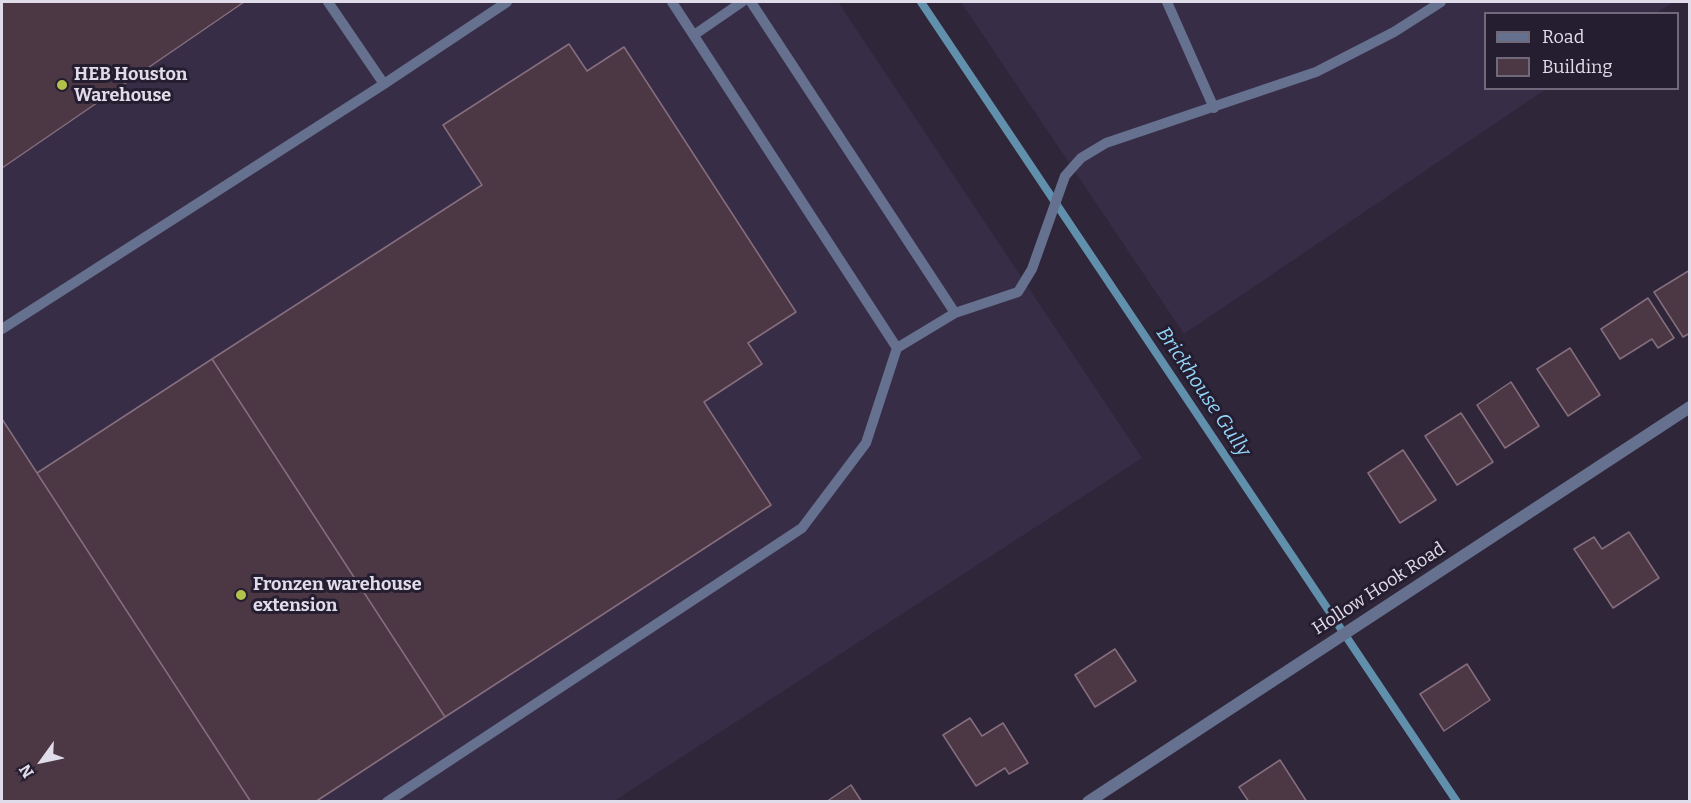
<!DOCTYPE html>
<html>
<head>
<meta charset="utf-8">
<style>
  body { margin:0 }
  #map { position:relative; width:1691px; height:803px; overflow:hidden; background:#2f263a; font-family:Bitter,serif }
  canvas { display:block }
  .frame { position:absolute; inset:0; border:3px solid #e1dce9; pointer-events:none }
  .legend { position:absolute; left:1484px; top:12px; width:195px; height:78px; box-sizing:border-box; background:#251d30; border:2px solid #70697a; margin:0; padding:8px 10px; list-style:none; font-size:18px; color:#e1dce9 }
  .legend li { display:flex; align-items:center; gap:12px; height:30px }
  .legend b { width:30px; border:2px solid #70697a }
  .north { position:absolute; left:12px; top:731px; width:60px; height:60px; -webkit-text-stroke:4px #251d30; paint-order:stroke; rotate:237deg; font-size:16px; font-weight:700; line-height:24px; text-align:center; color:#e1dce9 }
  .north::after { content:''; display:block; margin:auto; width:21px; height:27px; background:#e1dce9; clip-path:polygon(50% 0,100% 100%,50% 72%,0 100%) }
</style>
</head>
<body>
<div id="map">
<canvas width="1691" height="803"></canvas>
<div class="frame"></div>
<ul class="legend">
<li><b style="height:8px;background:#65718f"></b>Road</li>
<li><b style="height:16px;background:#4c3745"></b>Building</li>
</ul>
<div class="north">N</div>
</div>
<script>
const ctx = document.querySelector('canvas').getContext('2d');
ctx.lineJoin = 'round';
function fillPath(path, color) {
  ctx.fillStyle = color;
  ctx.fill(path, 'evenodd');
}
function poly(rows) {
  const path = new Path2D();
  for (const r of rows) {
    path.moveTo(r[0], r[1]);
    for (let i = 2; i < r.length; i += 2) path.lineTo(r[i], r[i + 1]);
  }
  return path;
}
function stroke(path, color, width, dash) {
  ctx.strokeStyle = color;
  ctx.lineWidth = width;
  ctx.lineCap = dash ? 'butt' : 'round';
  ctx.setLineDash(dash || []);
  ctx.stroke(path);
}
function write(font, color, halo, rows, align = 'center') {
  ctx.font = font + ' Bitter,serif';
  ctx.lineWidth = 6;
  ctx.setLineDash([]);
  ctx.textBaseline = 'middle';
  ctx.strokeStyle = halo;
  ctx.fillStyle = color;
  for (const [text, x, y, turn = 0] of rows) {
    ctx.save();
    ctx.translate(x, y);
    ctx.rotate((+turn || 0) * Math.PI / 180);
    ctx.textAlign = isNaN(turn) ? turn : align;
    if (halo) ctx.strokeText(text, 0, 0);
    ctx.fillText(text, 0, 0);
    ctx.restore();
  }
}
fillPath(poly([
  [2,2,838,2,1142,458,614,801,2,802],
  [961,2,1674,2,1656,13,1486,14,1486,88,1546,89,1184,334]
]), '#382d47');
stroke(poly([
  [921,2,1457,802]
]), '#6190ad', 8);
const building = poly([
  [2,2,244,2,2,168,2,2],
  [569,44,587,71,624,47,796,312,748,343,762,364,704,402,771,505,445,717,212,359,482,185,443,125,569,44],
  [1690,270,1690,333,1683,337,1654,292,1690,270],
  [1648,298,1674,338,1658,348,1652,339,1620,359,1601,329,1648,298],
  [1570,348,1600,395,1568,416,1537,369,1570,348],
  [212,359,445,717,315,802,251,802,37,473,212,359],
  [1511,382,1539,426,1505,448,1477,405,1511,382],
  [1461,413,1493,462,1457,485,1425,436,1461,413],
  [2,419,37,473,251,802,2,802,2,419],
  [1403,450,1436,500,1400,523,1368,473,1403,450],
  [1629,532,1659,578,1613,608,1574,549,1594,537,1602,549,1629,532],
  [1115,649,1136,681,1095,707,1075,675,1115,649],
  [1467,664,1490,700,1444,731,1420,694,1467,664],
  [970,718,982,736,1003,723,1028,763,1009,774,1005,768,976,786,943,735,970,718],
  [1280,760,1307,802,1249,802,1239,787,1280,760],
  [851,785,862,802,826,802,851,785]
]);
fillPath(building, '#4c3745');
stroke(building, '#866e7e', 1.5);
stroke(poly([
  [328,2,384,84],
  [672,2,897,348],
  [751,2,955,313,1018,292,1032,269,1065,176,1081,158,1106,143,1316,72,1394,32,1441,2],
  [1167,2,1214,108],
  [694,35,742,2],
  [2,329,384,84,507,2],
  [387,802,802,528,866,443,897,348,955,313]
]), '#65718f', 10);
stroke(poly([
  [1088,802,1690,407]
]), '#65718f', 12);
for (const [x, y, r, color] of [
  [62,85,6,"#b3c24b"],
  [241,595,6,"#b3c24b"]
]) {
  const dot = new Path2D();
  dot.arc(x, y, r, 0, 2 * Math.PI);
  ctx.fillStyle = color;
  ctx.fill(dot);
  stroke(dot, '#251d30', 2);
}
write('bold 18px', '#e1dce9', '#251d30', [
  ["HEB Houston",74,75],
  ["Warehouse",74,96],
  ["Fronzen warehouse",253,585],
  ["extension",253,606]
], 'left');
write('18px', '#e1dce9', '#251d30', [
  ["Hollow Hook Road",1379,589,-33]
]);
write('italic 20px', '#94d5fa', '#251d30', [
  ["Brickhouse Gully",1203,392,56]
]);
</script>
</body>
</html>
